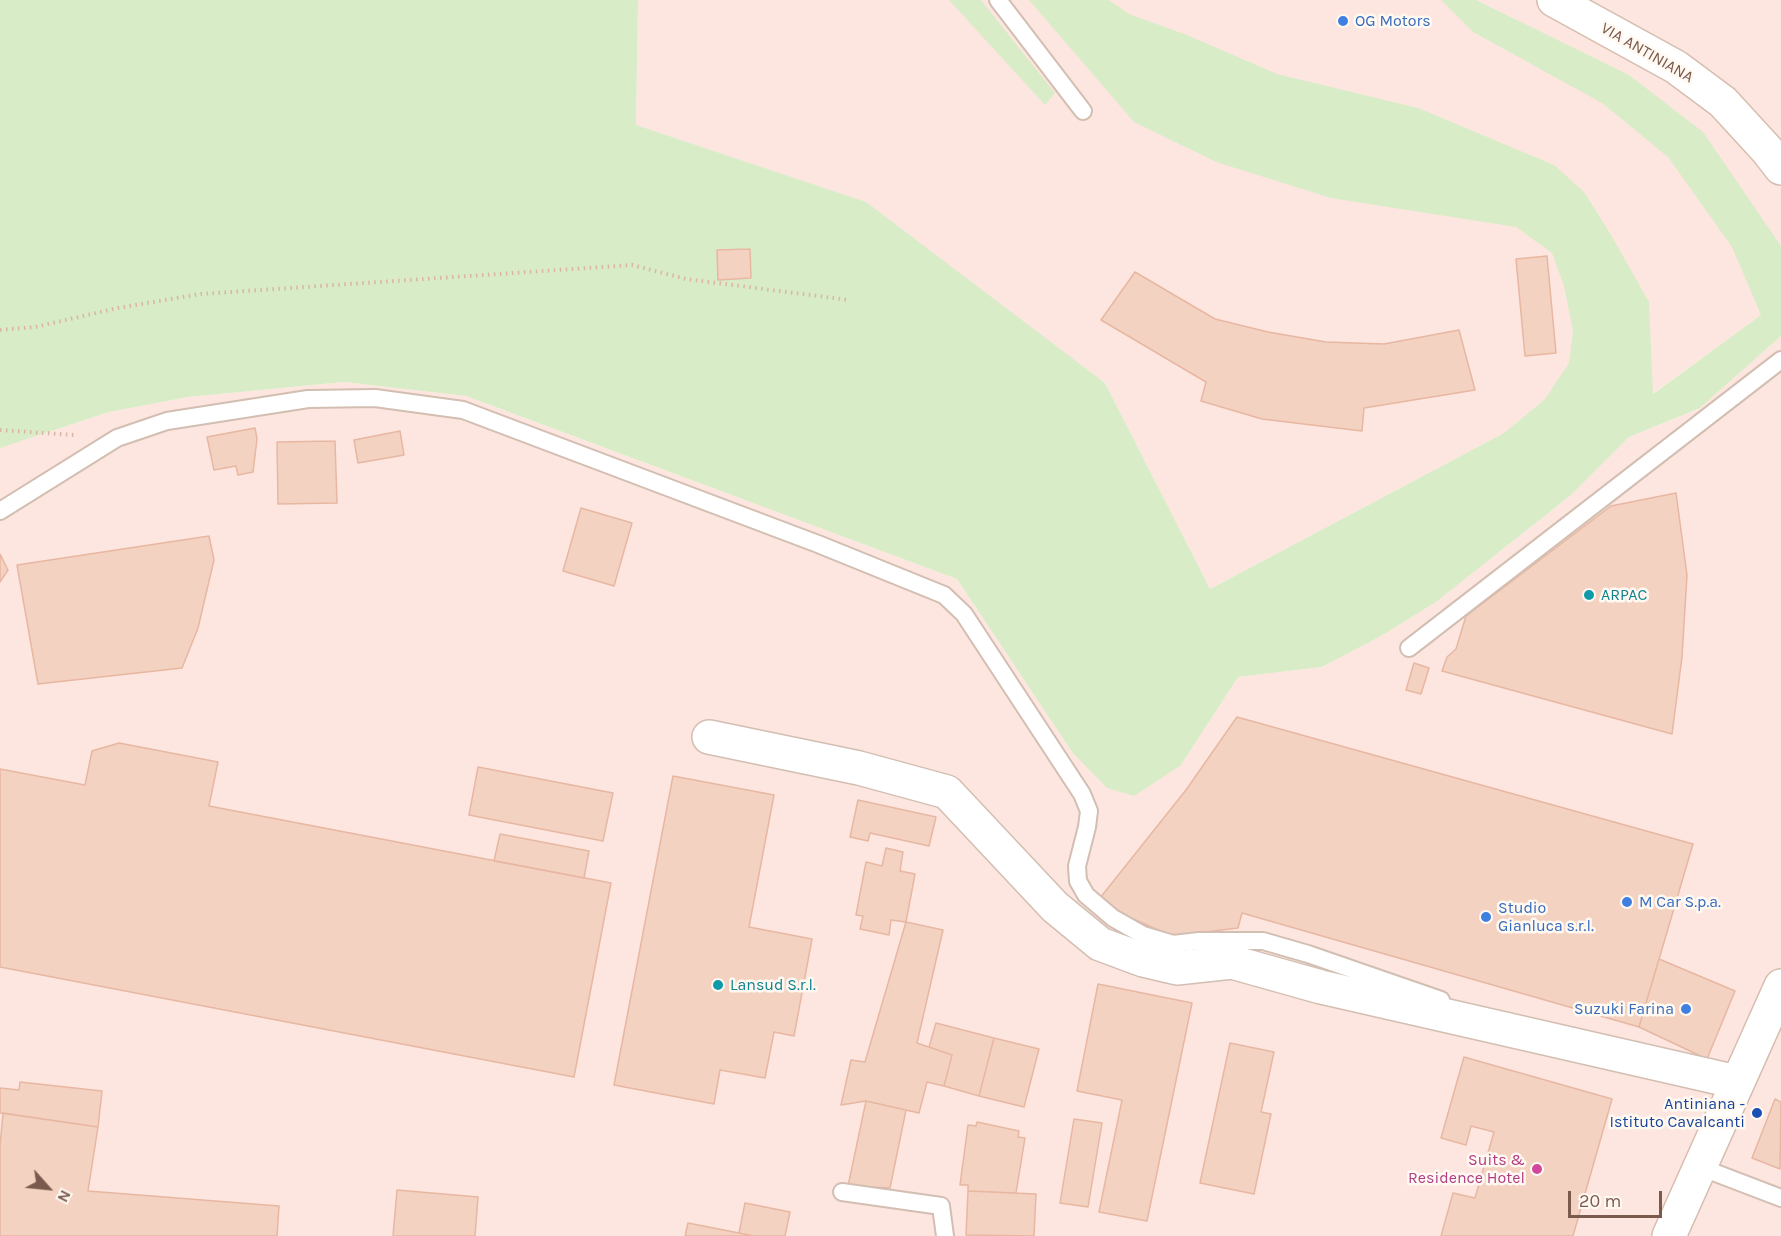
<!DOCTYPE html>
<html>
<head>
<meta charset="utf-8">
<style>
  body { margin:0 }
  #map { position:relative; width:1781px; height:1236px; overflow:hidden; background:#fdf5eb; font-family:Karla,sans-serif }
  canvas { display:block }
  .north { position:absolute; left:18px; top:1158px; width:60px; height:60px; -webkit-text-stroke:4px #fff9f2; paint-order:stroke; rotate:117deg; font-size:16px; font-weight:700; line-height:24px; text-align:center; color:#7a5a4c }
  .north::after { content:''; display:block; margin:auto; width:21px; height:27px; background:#7a5a4c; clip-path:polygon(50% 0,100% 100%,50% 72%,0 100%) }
  .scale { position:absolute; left:1568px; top:1191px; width:94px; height:27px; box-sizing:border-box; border:3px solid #7a5a4c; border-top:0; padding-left:8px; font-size:18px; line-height:21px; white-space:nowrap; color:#7a5a4c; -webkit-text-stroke:4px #fff9f2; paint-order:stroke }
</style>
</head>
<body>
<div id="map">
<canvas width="1781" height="1236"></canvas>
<div class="north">N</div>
<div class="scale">20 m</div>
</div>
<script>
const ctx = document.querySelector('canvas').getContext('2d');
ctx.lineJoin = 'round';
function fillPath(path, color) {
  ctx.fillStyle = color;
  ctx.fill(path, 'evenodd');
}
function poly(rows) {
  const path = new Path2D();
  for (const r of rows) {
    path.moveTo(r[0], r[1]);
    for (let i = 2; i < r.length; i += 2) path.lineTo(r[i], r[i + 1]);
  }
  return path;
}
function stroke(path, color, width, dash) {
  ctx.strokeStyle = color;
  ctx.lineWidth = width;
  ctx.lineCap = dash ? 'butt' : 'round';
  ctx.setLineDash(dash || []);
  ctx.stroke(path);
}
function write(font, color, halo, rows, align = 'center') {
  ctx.font = font + ' Karla,sans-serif';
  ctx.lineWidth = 5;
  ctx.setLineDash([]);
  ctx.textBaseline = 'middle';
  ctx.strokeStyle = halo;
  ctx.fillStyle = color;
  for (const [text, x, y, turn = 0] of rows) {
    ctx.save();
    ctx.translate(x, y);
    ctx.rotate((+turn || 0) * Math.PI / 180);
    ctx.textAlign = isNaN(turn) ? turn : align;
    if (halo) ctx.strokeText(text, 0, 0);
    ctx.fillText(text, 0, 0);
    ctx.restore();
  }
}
fillPath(poly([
  [638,0,1781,0,1781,257,1761,315,1652,394,1545,399,1504,433,1210,589,1105,383,1051,344,636,125],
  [1781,336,1781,1236,0,1236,0,448,109,412,188,397,344,382,466,396,957,579,1072,752,1181,765,1238,677,1322,667,1381,636,1436,602,1571,495,1629,437,1700,408]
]), '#fde6df');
fillPath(poly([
  [0,0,638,0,636,125,866,202,1105,383,1210,589,1504,433,1545,399,1569,363,1573,331,1564,286,1552,253,1516,227,1331,198,1216,162,1134,122,1029,0,1109,0,1129,14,1187,35,1277,74,1418,108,1554,165,1584,192,1611,235,1649,302,1653,394,1761,315,1732,247,1668,157,1602,103,1473,32,1441,0,1476,0,1629,75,1703,132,1781,246,1781,336,1700,408,1629,437,1571,495,1436,602,1381,636,1322,667,1238,677,1181,765,1134,796,1107,788,1072,752,957,579,466,396,344,382,188,397,109,412,0,448],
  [949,0,981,0,1055,93,1045,105]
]), '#d9ecc8');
const building = poly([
  [750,249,751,278,718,280,717,250,750,249],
  [1547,256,1556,353,1525,356,1516,259,1547,256],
  [1135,272,1215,319,1268,332,1326,342,1384,344,1459,330,1475,390,1364,408,1362,431,1262,419,1201,401,1206,382,1101,320,1135,272],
  [255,428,257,439,253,472,238,475,236,466,214,470,207,437,255,428],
  [400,431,404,455,358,463,354,440,400,431],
  [335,441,337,503,278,504,277,442,335,441],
  [1676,493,1687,575,1682,657,1672,734,1442,671,1447,657,1456,649,1466,616,1611,506,1676,493],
  [581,508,632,523,614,586,563,571,581,508],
  [209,536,214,560,198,628,182,668,38,684,17,565,209,536],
  [0,554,8,570,0,582,0,554],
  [1414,663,1429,668,1421,694,1406,690,1414,663],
  [1237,717,1693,844,1639,1027,1242,913,1238,928,1172,936,1124,915,1100,898,1186,790,1237,717],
  [119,743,218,762,209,806,611,883,574,1077,0,967,0,769,85,785,92,751,119,743],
  [478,767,613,793,603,841,469,815,478,767],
  [673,776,774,795,749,927,812,939,794,1036,774,1032,765,1078,720,1070,714,1104,614,1085,673,776],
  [858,800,936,817,929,846,870,833,868,841,850,837,858,800],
  [500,834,589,851,584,878,494,861,500,834],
  [886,848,903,852,900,871,915,874,906,922,891,920,889,935,860,929,863,916,856,915,866,862,882,866,886,848],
  [906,922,943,930,917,1043,952,1055,944,1086,927,1082,919,1113,866,1101,841,1105,851,1060,865,1062,906,922],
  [1659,959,1735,991,1707,1059,1639,1027,1659,959],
  [1098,984,1192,1003,1147,1221,1099,1212,1122,1100,1077,1091,1098,984],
  [936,1023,994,1038,979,1096,944,1086,952,1055,929,1047,936,1023],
  [994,1038,1039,1049,1024,1107,979,1096,994,1038],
  [1230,1043,1274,1052,1261,1112,1271,1114,1254,1194,1200,1183,1230,1043],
  [1464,1057,1612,1099,1573,1236,1441,1236,1453,1193,1475,1198,1494,1132,1471,1126,1466,1145,1441,1138,1464,1057],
  [20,1082,102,1091,98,1127,0,1113,0,1088,19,1090,20,1082],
  [1775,1099,1781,1102,1780,1169,1752,1158,1775,1099],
  [866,1101,906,1110,890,1188,848,1186,866,1101],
  [3,1113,98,1127,88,1191,279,1206,277,1236,0,1236,0,1146,3,1113],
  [1074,1119,1102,1123,1088,1207,1060,1203,1074,1119],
  [977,1122,1019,1131,1018,1137,1025,1138,1016,1193,968,1191,968,1185,960,1185,968,1125,976,1126,977,1122],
  [397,1190,478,1197,475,1236,393,1236,397,1190],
  [968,1191,1036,1194,1034,1236,966,1235,968,1191],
  [745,1203,790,1212,785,1236,753,1236,739,1233,745,1203],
  [688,1223,739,1233,753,1236,685,1236,688,1223]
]);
fillPath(building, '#f4d2c2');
stroke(building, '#e7b7a1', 1.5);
const lane = poly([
  [998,0,1083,111],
  [0,511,117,438,167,421,308,399,375,398,463,410,818,544,944,595,964,614,1082,794,1089,811,1087,827,1077,866,1078,881,1086,895,1113,918,1143,935,1173,944,1199,941,1263,941,1308,954,1441,1000],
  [1409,648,1781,360],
  [1700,1167,1781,1198],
  [842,1192,941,1206,945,1236]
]);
const street = poly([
  [709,737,859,768,947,792,1055,907,1100,944,1143,960,1177,968,1232,962,1321,987,1737,1082]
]);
const secondary = poly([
  [1554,0,1676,67,1723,102,1767,150,1781,168],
  [1669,1236,1781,986]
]);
stroke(lane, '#d3beb2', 20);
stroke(street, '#d3beb2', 36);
stroke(secondary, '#d6beaf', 36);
stroke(poly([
  [0,330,35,327,118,308,201,294,632,265,686,279,849,300],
  [0,430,74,435]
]), '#dab5a4', 4, [1.5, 4.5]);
stroke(lane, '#fff', 16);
stroke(street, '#fff', 33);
stroke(secondary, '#fff', 33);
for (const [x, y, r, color] of [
  [1343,21,6,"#3f7fe0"],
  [1589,595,6,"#0f9aa8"],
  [1627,902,6,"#3f7fe0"],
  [1486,917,6,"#3f7fe0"],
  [718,985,6,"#0f9aa8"],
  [1686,1009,6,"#3f7fe0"],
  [1757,1113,6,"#1a4fb4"],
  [1537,1169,6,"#d1479c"]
]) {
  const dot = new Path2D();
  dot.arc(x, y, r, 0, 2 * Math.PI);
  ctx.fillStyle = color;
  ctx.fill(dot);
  stroke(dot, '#fff9f2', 2);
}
write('16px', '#366cbe', '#fff9f2', [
  ["OG Motors",1355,21],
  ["M Car S.p.a.",1639,902],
  ["Studio",1498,908],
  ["Gianluca s.r.l.",1498,926],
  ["Suzuki Farina",1674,1009,"right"]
], 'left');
write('16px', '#7a5a4c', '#fff9f2', [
  ["VIA ANTINIANA",1647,53,30]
]);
write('16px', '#0d838f', '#fff9f2', [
  ["ARPAC",1601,595],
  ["Lansud S.r.l.",730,985]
], 'left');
write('16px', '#164399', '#fff9f2', [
  ["Antiniana -",1745,1104],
  ["Istituto Cavalcanti",1745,1122]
], 'right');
write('16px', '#b23c85', '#fff9f2', [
  ["Suits &",1525,1160],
  ["Residence Hotel",1525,1178]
], 'right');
</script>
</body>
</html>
